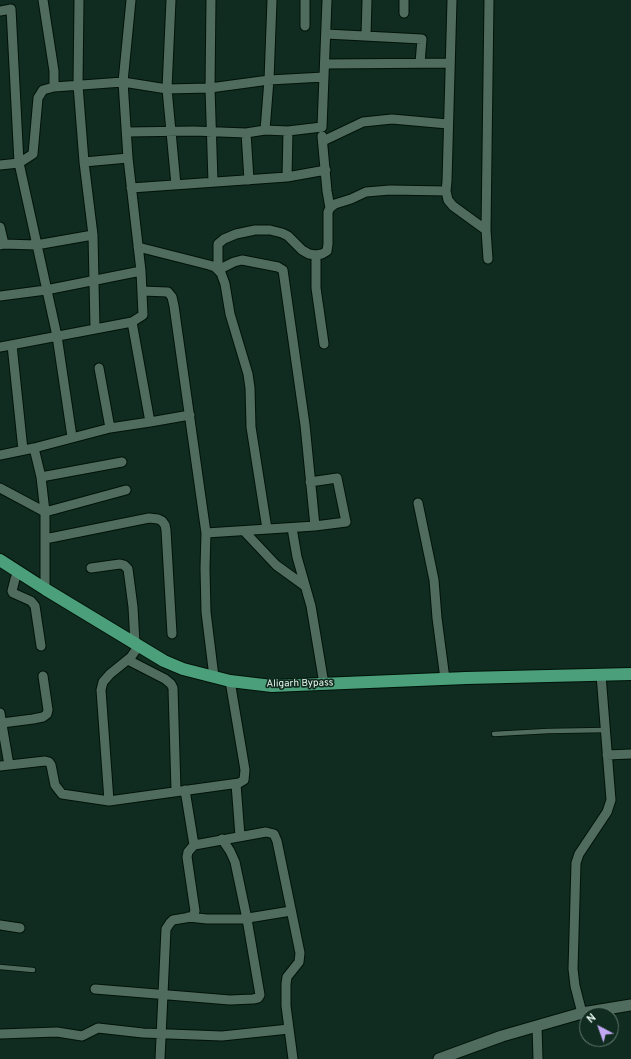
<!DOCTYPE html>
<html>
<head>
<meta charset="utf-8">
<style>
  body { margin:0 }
  #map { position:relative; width:631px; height:1059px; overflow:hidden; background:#102b1f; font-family:Overpass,sans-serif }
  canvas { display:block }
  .north { position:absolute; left:579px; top:1007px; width:40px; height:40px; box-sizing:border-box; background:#102b1f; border:1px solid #667d72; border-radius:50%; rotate:319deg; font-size:11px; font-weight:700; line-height:16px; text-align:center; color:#e7f7ee }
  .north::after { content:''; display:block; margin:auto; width:14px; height:18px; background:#c2a8f3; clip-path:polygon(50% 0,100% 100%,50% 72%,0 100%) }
</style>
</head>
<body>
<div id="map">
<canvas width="631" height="1059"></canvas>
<div class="north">N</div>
</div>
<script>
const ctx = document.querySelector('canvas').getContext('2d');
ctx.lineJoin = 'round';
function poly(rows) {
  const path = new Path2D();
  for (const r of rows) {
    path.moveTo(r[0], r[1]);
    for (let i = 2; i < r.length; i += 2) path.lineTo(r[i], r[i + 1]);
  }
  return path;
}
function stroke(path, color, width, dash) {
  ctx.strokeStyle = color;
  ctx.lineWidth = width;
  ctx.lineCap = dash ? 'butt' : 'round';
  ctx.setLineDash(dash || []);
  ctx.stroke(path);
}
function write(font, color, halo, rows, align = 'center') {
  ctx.font = font + ' Overpass,sans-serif';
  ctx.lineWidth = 3.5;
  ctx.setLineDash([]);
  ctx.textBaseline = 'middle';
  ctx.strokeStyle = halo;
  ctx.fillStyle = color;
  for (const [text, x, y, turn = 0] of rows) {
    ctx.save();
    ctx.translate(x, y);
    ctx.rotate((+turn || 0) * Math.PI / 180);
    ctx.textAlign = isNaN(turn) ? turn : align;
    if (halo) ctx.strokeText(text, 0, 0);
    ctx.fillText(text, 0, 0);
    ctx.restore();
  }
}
const service = poly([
  [494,734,548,731,606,730],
  [0,967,33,970]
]);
const minor = poly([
  [43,0,54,71,54,87],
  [171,0,167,89,176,185],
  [211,0,210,88,213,182],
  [452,0,447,181,446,191,448,200,453,206,486,230],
  [0,11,11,9,19,163,0,165],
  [404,13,404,0],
  [305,26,305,0],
  [326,34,422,39,420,63],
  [366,36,367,0],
  [325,64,450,63],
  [265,130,269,80,272,0],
  [127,132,194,131,246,133,265,130,288,131,322,127,327,0],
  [246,133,249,180],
  [322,136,327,191,330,208],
  [323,141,363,122,392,119,448,124],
  [84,162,128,158],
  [287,177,288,131],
  [131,188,287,177,326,170],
  [0,227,4,244,0,245],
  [93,235,95,329],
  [4,244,36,245,93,235,84,162,78,85,79,0],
  [138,247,209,265,215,267,221,273,225,284,230,314,248,374,250,388,251,427,267,529],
  [316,255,316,288,324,344],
  [488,259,486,230,489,0],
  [142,291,168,292,172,297,174,306,206,533,205,568,206,612,214,677],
  [0,296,46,290,141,271],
  [12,345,23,450],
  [0,347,132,322,143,315,141,271,128,158,123,82,131,0],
  [99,368,110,428],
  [150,422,190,415],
  [72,437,57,336,19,163,33,154,38,98,43,90,54,87,123,82,167,89,210,88,269,80,324,77],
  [34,448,41,477,45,512,45,589],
  [0,455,34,448,110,428,150,422,132,322],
  [41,477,122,462],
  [0,488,45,512,126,490],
  [418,503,434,580,437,618,445,679],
  [315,526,305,425,283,270,278,267,242,260,234,262,218,270,218,244,224,239,236,234,255,230,270,230,282,233,288,236,302,250,309,254,316,255,322,254,327,251,328,244,328,212,330,208,335,204,351,199,366,192,390,190,446,191],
  [292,528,297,557,311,606,324,684],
  [244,531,276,565,305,586],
  [206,533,315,526,346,522,337,478,310,482],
  [45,539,149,518,158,519,162,521,165,525,166,530,172,634],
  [91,568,120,564,124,565,128,569,133,607,135,643],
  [18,572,15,579,12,591,13,593,31,601,35,606,41,646],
  [128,660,165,679,171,684,173,688,176,791],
  [0,713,9,765],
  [2,723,33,719,43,717,47,714,48,710,43,676],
  [607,755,631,754],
  [0,766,45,761,49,762,51,765,55,785,62,794,109,801,239,783,244,780,245,770,230,681],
  [236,784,240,836],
  [185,790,194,845],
  [109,801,101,690,103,682,110,674,131,657,139,645],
  [188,917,207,919,242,919,291,911],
  [0,925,20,928],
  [95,989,230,1000,253,999,258,998,260,995,247,919,235,862,230,851,222,839],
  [582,1013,575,986,573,969,576,863,579,854,607,812,611,800,601,675],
  [537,1026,538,1059],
  [0,1034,57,1032,82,1036,98,1028,143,1033,222,1036,289,1029],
  [160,1059,166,929,170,923,173,920,191,917,193,916,195,911,187,857,188,852,194,845,200,844,266,832,274,834,277,841,300,953,299,962,287,977,286,984,286,1006,293,1059]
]);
const tertiary = poly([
  [439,1059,502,1036,582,1013,631,1005]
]);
const trunk = poly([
  [0,560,45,589,164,661,183,669,230,681,272,686,466,678,631,674]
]);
stroke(service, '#001309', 6);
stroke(minor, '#001309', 11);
stroke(tertiary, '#001309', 13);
stroke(trunk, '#001309', 14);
stroke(service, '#506c5e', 4.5);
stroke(minor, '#506c5e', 9);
stroke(tertiary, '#506c5e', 11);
stroke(trunk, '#4ba07b', 12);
write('10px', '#e7f7ee', '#102b1f', [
  ["Aligarh Bypass",300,684,-1]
]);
</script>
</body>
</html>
